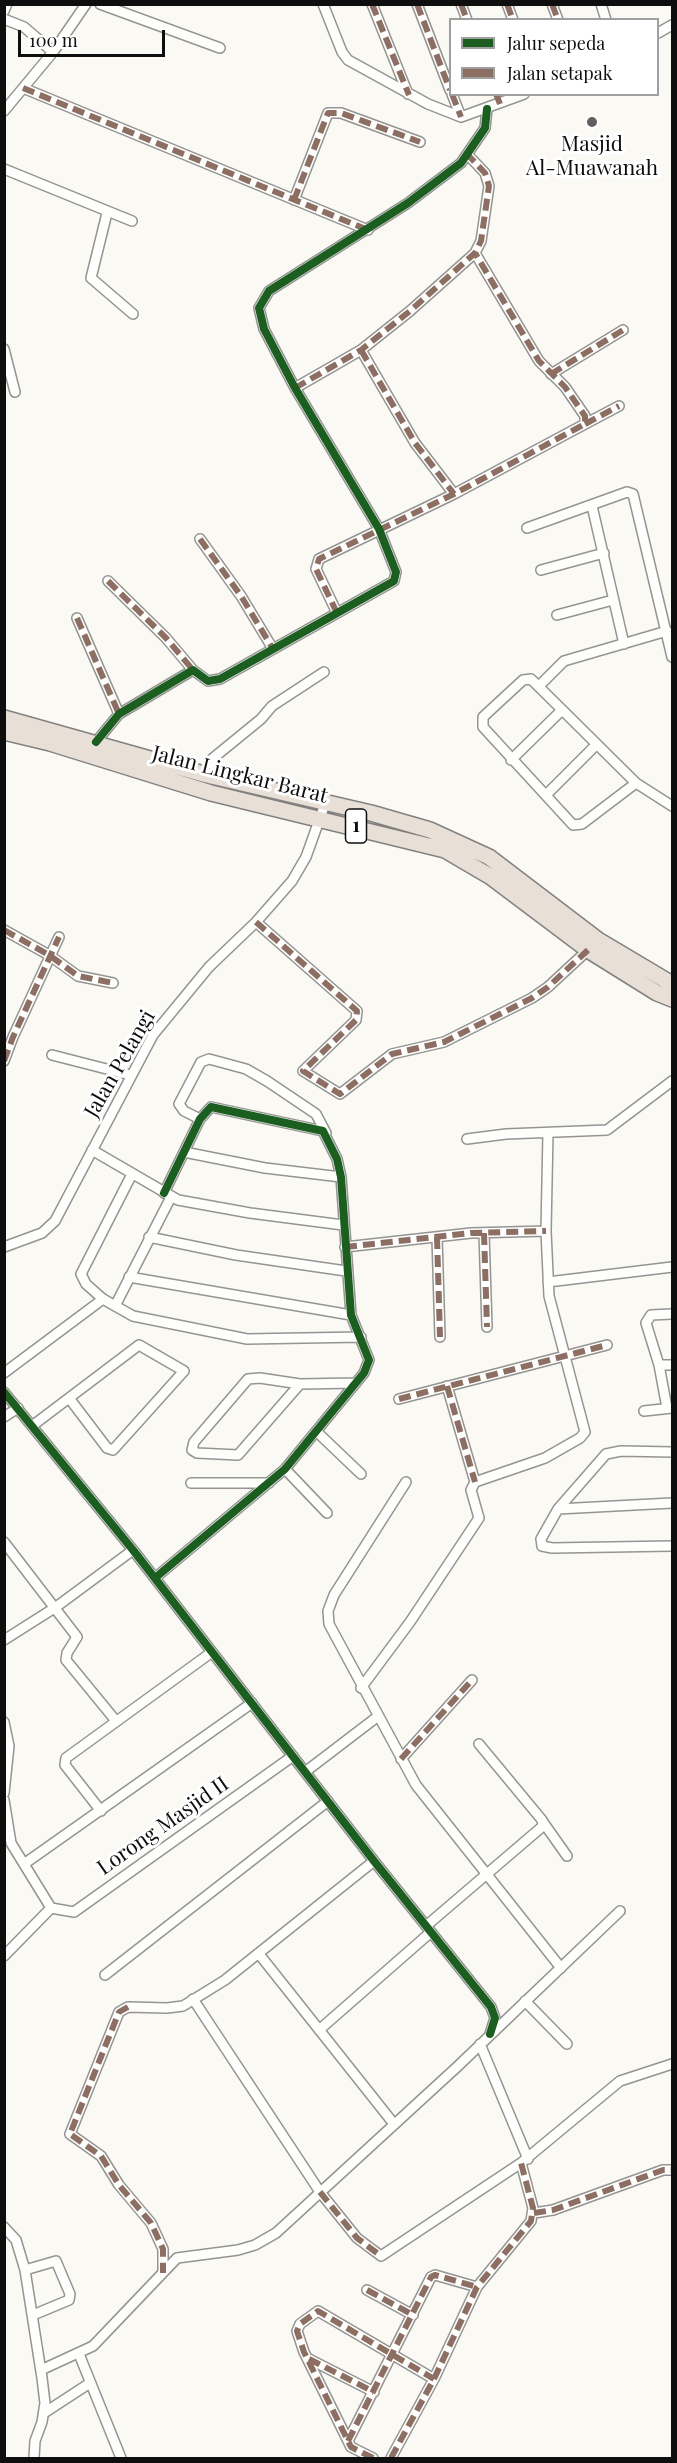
<!DOCTYPE html>
<html>
<head>
<meta charset="utf-8">
<style>
  body { margin:0 }
  #map { position:relative; width:677px; height:2463px; overflow:hidden; background:#faf9f4; font-family:"Playfair Display",serif }
  canvas { display:block }
  .frame { position:absolute; inset:0; border:6px solid #0e0e0e; pointer-events:none }
  .legend { position:absolute; left:449px; top:18px; width:210px; height:78px; box-sizing:border-box; background:#fff; border:2px solid #9f9f9f; margin:0; padding:8px 10px; list-style:none; font-size:18px; color:#0e0e0e }
  .legend li { display:flex; align-items:center; gap:12px; height:30px }
  .legend b { width:30px; border:2px solid #9f9f9f }
  .scale { position:absolute; left:18px; top:30px; width:147px; height:27px; box-sizing:border-box; border:3px solid #0e0e0e; border-top:0; padding-left:8px; font-size:18px; line-height:21px; white-space:nowrap; color:#0e0e0e; -webkit-text-stroke:4px #fff; paint-order:stroke }
</style>
</head>
<body>
<div id="map">
<canvas width="677" height="2463"></canvas>
<div class="frame"></div>
<ul class="legend">
<li><b style="height:8px;background:#1b5e20"></b>Jalur sepeda</li>
<li><b style="height:8px;background:#8d6e63"></b>Jalan setapak</li>
</ul>
<div class="scale">100 m</div>
</div>
<script>
const ctx = document.querySelector('canvas').getContext('2d');
ctx.lineJoin = 'round';
function poly(rows) {
  const path = new Path2D();
  for (const r of rows) {
    path.moveTo(r[0], r[1]);
    for (let i = 2; i < r.length; i += 2) path.lineTo(r[i], r[i + 1]);
  }
  return path;
}
function stroke(path, color, width, dash) {
  ctx.strokeStyle = color;
  ctx.lineWidth = width;
  ctx.lineCap = dash ? 'butt' : 'round';
  ctx.setLineDash(dash || []);
  ctx.stroke(path);
}
function write(font, color, halo, rows, align = 'center') {
  ctx.font = font + ' "Playfair Display",serif';
  ctx.lineWidth = 6;
  ctx.setLineDash([]);
  ctx.textBaseline = 'middle';
  ctx.strokeStyle = halo;
  ctx.fillStyle = color;
  for (const [text, x, y, turn = 0] of rows) {
    ctx.save();
    ctx.translate(x, y);
    ctx.rotate((+turn || 0) * Math.PI / 180);
    ctx.textAlign = isNaN(turn) ? turn : align;
    if (halo) ctx.strokeText(text, 0, 0);
    ctx.fillText(text, 0, 0);
    ctx.restore();
  }
}
const minor = poly([
  [100,4,220,48],
  [323,4,342,52,348,60,428,104,461,117,524,94],
  [372,4,408,94],
  [417,4,450,90],
  [461,4,467,20],
  [507,4,513,20],
  [552,4,558,20],
  [601,4,606,20],
  [4,11,7,4],
  [4,19,24,27,53,52],
  [658,33,672,25],
  [23,88,368,230],
  [452,94,461,117],
  [4,111,53,52,86,4],
  [4,169,132,221],
  [294,200,328,113,341,113,420,142],
  [107,213,91,278,133,314],
  [4,349,15,392],
  [361,350,415,443,454,494],
  [551,374,623,330],
  [295,388,361,350,410,311,475,253,481,241,489,186,485,173,468,155],
  [585,424,619,406],
  [592,506,624,644],
  [527,528,627,492,633,494,672,657],
  [200,539,241,596,273,649],
  [541,570,604,553],
  [108,581,166,638,193,670],
  [337,613,316,569,319,559,454,494,585,424,585,416,565,387,539,361,475,253],
  [557,615,613,600],
  [77,618,119,714],
  [540,685,564,661,667,631],
  [96,742,119,714,193,670,208,681,220,679,394,581,396,572,379,529,295,388,264,329,259,308,269,291,408,203,461,163,485,128,487,109],
  [511,760,562,710],
  [205,775,212,759,261,719,272,706,324,672],
  [636,783,582,824,573,825,483,727,483,717,523,680,531,679,636,783,672,806],
  [546,795,596,745],
  [256,922,357,1011,356,1020,303,1071,340,1094,392,1054,444,1042,532,998,548,987,588,950],
  [4,930,49,955,78,976,113,983],
  [52,1055,130,1075],
  [4,1061,13,1037,59,937],
  [200,1119,184,1111,179,1104,201,1062,209,1059,246,1069,267,1081,316,1114,326,1133],
  [467,1139,506,1134,607,1130,672,1081],
  [92,1150,178,1200,250,1213,343,1225],
  [184,1152,265,1168,341,1177],
  [132,1174,81,1274,86,1284,103,1299,133,1316,247,1339,361,1337],
  [484,1233,487,1327],
  [149,1237,236,1255,346,1271],
  [437,1237,440,1337],
  [4,1247,42,1233,55,1221,153,1035,209,967,256,922,292,881,306,857,325,804],
  [345,1247,471,1233,546,1231],
  [129,1277,351,1315],
  [548,1282,672,1267],
  [115,1306,171,1197],
  [659,1365,672,1365],
  [4,1373,103,1299],
  [300,1384,238,1455,197,1453,192,1450,194,1442,248,1379,260,1378,300,1384,356,1383],
  [4,1392,133,1550,374,1861,491,2007,495,2018,490,2034],
  [399,1399,607,1345],
  [667,1408,659,1365,646,1323,651,1315,672,1314],
  [644,1411,672,1408],
  [4,1417,18,1408],
  [32,1426,139,1345,184,1371,113,1450,107,1448,69,1398],
  [317,1432,361,1474],
  [672,1452,621,1451,606,1454,558,1509,541,1539,542,1546,552,1548,672,1546],
  [285,1469,327,1513],
  [406,1482,334,1595,328,1611,329,1624,416,1785,561,1968],
  [475,1482,545,1458,580,1438,585,1432,549,1296,546,1231,548,1133],
  [191,1483,269,1483],
  [558,1509,672,1503],
  [4,1542,77,1637,67,1653,66,1660,116,1721],
  [155,1578,285,1469,364,1373,369,1360,351,1315,341,1177,337,1159,323,1131,211,1107,200,1119,164,1193],
  [4,1640,56,1607,133,1550],
  [361,1688,410,1622,479,1518,471,1490,475,1482,447,1386],
  [4,1722,9,1746,4,1793],
  [401,1759,472,1680],
  [305,1772,377,1717],
  [4,1800,11,1843,51,1908],
  [101,1811,65,1765,66,1758,212,1652],
  [543,1822,567,1856],
  [24,1864,252,1703],
  [51,1908,74,1912,293,1756],
  [426,1926,543,1826,542,1820,479,1744],
  [259,1954,394,2124],
  [4,1956,51,1908],
  [105,1975,328,1801],
  [193,1999,320,2192,357,2238,381,2256,521,2163,620,2081,672,2064],
  [525,2001,567,2044],
  [319,2030,431,1932],
  [480,2044,528,2159],
  [534,2213,553,2210,663,2170,672,2170],
  [4,2227,16,2240,25,2270,42,2378,45,2403,42,2422,35,2441,34,2458],
  [25,2270,56,2261,70,2294,69,2300,33,2315],
  [163,2272,163,2249,151,2223,119,2185,101,2156,70,2134,119,2012,128,2007,167,2008,183,2006,225,1980,374,1861],
  [367,2290,413,2315],
  [79,2354,121,2458],
  [309,2359,374,2392],
  [41,2370,93,2346,177,2258,238,2250,255,2245,276,2233,458,2066,620,1911],
  [44,2413,90,2383],
  [348,2441,431,2277,435,2275,477,2287],
  [373,2458,351,2447,304,2352,297,2331,300,2324,318,2311,434,2379],
  [391,2458,434,2379,477,2287,531,2221,533,2208,521,2163]
]);
const highway = poly([
  [4,718,207,775,371,813,430,830,489,857,598,940,672,984],
  [4,732,50,743,211,793,445,850,491,877,588,950,657,993,672,999]
]);
stroke(minor, '#949492', 12);
stroke(highway, '#82817f', 18);
stroke(minor, '#fefefd', 9);
stroke(highway, '#e8dfd7', 15);
stroke(poly([
  [372,4,409,95],
  [417,4,450,90],
  [461,4,467,20],
  [507,4,513,20],
  [552,4,558,20],
  [23,88,368,230],
  [452,94,461,117],
  [496,94,500,104],
  [294,200,328,113,341,113,420,142],
  [361,350,415,443,454,494],
  [551,374,623,330],
  [295,388,361,350,410,311,475,253,481,241,489,186,485,173,468,155],
  [585,424,619,406],
  [200,539,241,596,273,649],
  [108,581,166,638,193,670],
  [337,613,316,569,319,559,454,494,585,424,585,416,565,387,539,361,475,253],
  [77,618,119,714],
  [256,922,357,1011,356,1020,303,1071,340,1094,392,1054,444,1042,532,998,548,987,588,950],
  [4,930,49,955,78,976,113,983],
  [4,1061,13,1037,59,937],
  [484,1233,487,1327],
  [437,1237,440,1337],
  [345,1247,471,1233,546,1231],
  [447,1386,475,1482],
  [399,1399,607,1345],
  [401,1759,472,1680],
  [128,2007,119,2012,70,2134,101,2156,119,2185,151,2223,163,2249,163,2273],
  [320,2192,357,2238,381,2256],
  [534,2213,553,2210,663,2170,672,2170],
  [367,2290,413,2315],
  [309,2359,374,2392],
  [348,2441,431,2277,435,2275,477,2287],
  [373,2458,351,2447,304,2352,297,2331,300,2324,318,2311,434,2379],
  [391,2458,434,2379,477,2287,531,2221,533,2208,521,2163]
]), '#8d6e63', 6, [12, 6]);
stroke(poly([
  [96,742,119,714,193,670,208,681,220,679,394,581,396,572,379,529,295,388,264,329,259,308,269,291,408,203,461,163,485,128,487,109],
  [4,1392,133,1550,374,1861,491,2007,495,2018,490,2034],
  [155,1578,285,1469,364,1373,369,1360,351,1315,341,1177,337,1159,323,1131,211,1107,200,1119,164,1193]
]), '#1b5e20', 8);
for (const [x, y, r, color] of [
  [592,122,6,"#61605e"]
]) {
  const dot = new Path2D();
  dot.arc(x, y, r, 0, 2 * Math.PI);
  ctx.fillStyle = color;
  ctx.fill(dot);
  stroke(dot, '#fff', 2);
}
for (const [x, y, w] of [
  [356,826,21]
]) {
  const box = new Path2D();
  box.roundRect(x - w / 2, y - 17, w, 34, 4.5);
  ctx.fillStyle = '#fff';
  ctx.fill(box);
  stroke(box, '#0e0e0e', 1.5);
}
write('bold 20px', '#0e0e0e', null, [
  ["1",356,826]
]);
write('21px', '#0e0e0e', '#fff', [
  ["Masjid",592,144],
  ["Al-Muawanah",592,168]
]);
write('21px', '#0e0e0e', '#fff', [
  ["Jalan Lingkar Barat",240,775,14],
  ["Jalan Pelangi",120,1064,-60],
  ["Lorong Masjid II",163,1826,-35]
]);
</script>
</body>
</html>
